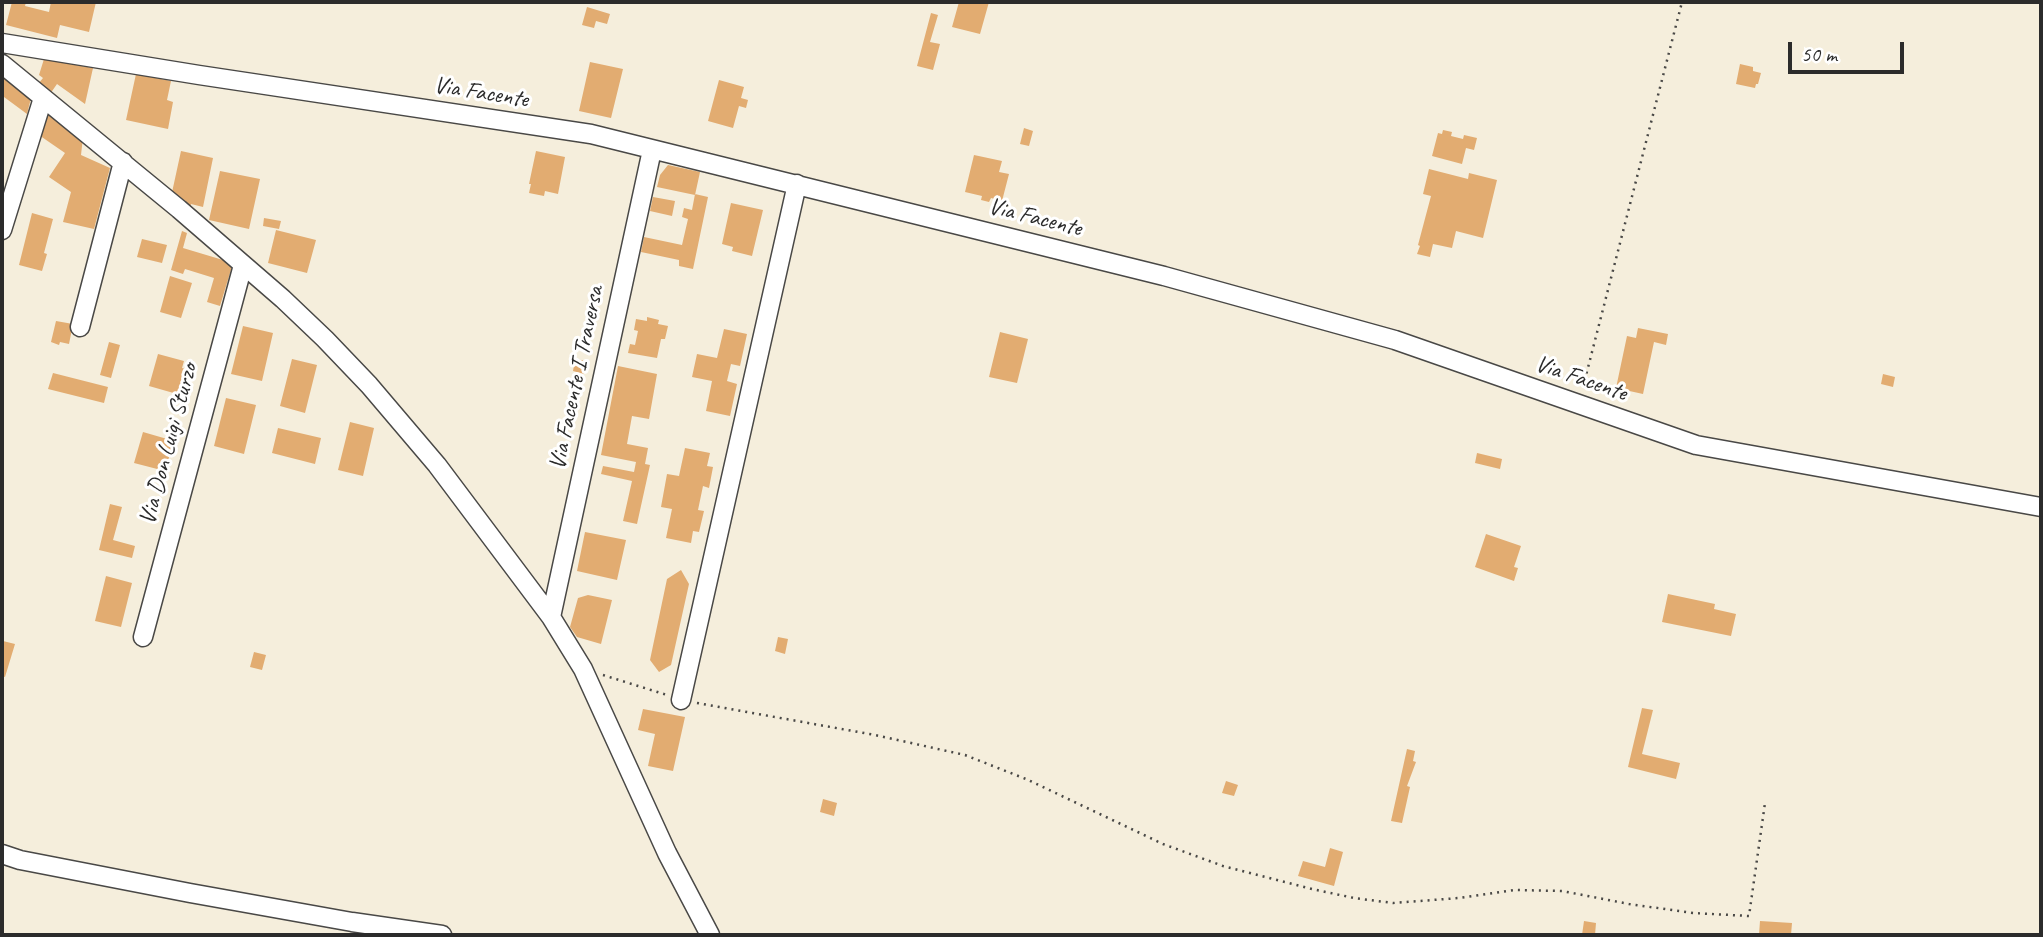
<!DOCTYPE html>
<html>
<head>
<meta charset="utf-8">
<style>
  body { margin:0 }
  #map { position:relative; width:2043px; height:937px; overflow:hidden; background:#f5eedc; font-family:Caveat,sans-serif }
  canvas { display:block }
  .frame { position:absolute; inset:0; border:4px solid #2b2b2b; pointer-events:none }
  .scale { position:absolute; left:1788px; top:42px; width:116px; height:32px; box-sizing:border-box; border:4px solid #2b2b2b; border-top:0; padding-left:9px; font-size:21px; line-height:24px; white-space:nowrap; color:#2b2b2b; -webkit-text-stroke:5px #fff; paint-order:stroke }
</style>
</head>
<body>
<div id="map">
<canvas width="2043" height="937"></canvas>
<div class="frame"></div>
<div class="scale">50 m</div>
</div>
<script>
const ctx = document.querySelector('canvas').getContext('2d');
ctx.lineJoin = 'round';
function fillPath(path, color) {
  ctx.fillStyle = color;
  ctx.fill(path, 'evenodd');
}
function poly(rows) {
  const path = new Path2D();
  for (const r of rows) {
    path.moveTo(r[0], r[1]);
    for (let i = 2; i < r.length; i += 2) path.lineTo(r[i], r[i + 1]);
  }
  return path;
}
function stroke(path, color, width, dash) {
  ctx.strokeStyle = color;
  ctx.lineWidth = width;
  ctx.lineCap = dash ? 'butt' : 'round';
  ctx.setLineDash(dash || []);
  ctx.stroke(path);
}
function write(font, color, halo, rows, align = 'center') {
  ctx.font = font + ' Caveat,sans-serif';
  ctx.lineWidth = 6;
  ctx.setLineDash([]);
  ctx.textBaseline = 'middle';
  ctx.strokeStyle = halo;
  ctx.fillStyle = color;
  for (const [text, x, y, turn = 0] of rows) {
    ctx.save();
    ctx.translate(x, y);
    ctx.rotate((+turn || 0) * Math.PI / 180);
    ctx.textAlign = isNaN(turn) ? turn : align;
    if (halo) ctx.strokeText(text, 0, 0);
    ctx.fillText(text, 0, 0);
    ctx.restore();
  }
}
fillPath(poly([
  [12,2,26,2,25,6,49,12,51,2,96,2,89,32,60,25,57,38,6,25],
  [959,2,989,2,980,34,952,27],
  [587,7,610,14,607,24,596,21,594,28,582,25],
  [931,13,938,15,930,42,940,44,933,70,917,66],
  [44,59,93,68,85,104,57,84,50,94,38,84,43,78,39,75],
  [590,62,623,69,611,118,579,111],
  [1740,64,1753,67,1753,71,1761,73,1758,84,1756,84,1755,88,1736,84],
  [136,74,171,81,167,100,173,102,168,129,126,120],
  [2,77,31,98,27,114,4,97,2,100],
  [719,80,744,87,741,98,748,100,746,108,739,106,733,128,708,121],
  [44,109,83,137,81,155,110,168,94,229,63,222,71,192,49,177,65,153,36,133],
  [1024,128,1033,131,1029,146,1020,144],
  [1443,130,1452,132,1451,136,1463,139,1464,135,1477,138,1474,150,1466,148,1462,164,1432,156,1438,133,1442,134],
  [181,151,213,158,203,207,191,204,190,212,171,197],
  [536,151,565,157,558,194,545,191,544,196,529,193,531,184,529,184],
  [974,155,1002,161,999,172,1009,174,1002,201,991,198,989,202,981,200,982,196,965,192],
  [668,165,700,172,695,195,657,187,660,175],
  [1429,169,1468,179,1469,173,1497,180,1483,238,1456,231,1452,248,1433,244,1430,257,1417,254,1420,246,1418,245,1431,196,1423,194],
  [220,171,260,179,249,229,209,220],
  [695,194,708,197,693,269,679,266,679,260,641,252,644,237,682,245,688,219,682,217,684,208,692,210],
  [653,197,675,201,672,216,650,211],
  [731,203,763,210,752,256,732,251,733,247,722,244],
  [32,213,53,219,44,253,47,254,42,271,19,265],
  [264,218,281,221,279,229,263,226],
  [276,230,316,240,307,273,268,263],
  [182,231,187,233,183,248,233,263,220,306,207,302,214,278,185,269,183,274,171,270],
  [142,239,167,245,162,263,137,257],
  [170,276,192,283,181,318,160,312],
  [647,317,659,320,658,324,668,326,665,339,661,339,657,358,628,353,630,344,635,345,638,331,634,330,636,319,647,321],
  [56,321,73,324,69,344,60,342,59,345,51,342],
  [243,326,273,333,262,381,231,374],
  [1638,328,1668,334,1666,345,1654,342,1643,394,1616,388,1627,336,1636,338],
  [724,329,747,334,740,366,731,364,727,381,737,384,730,416,706,411,712,381,692,377,697,354,717,358],
  [1000,332,1028,339,1017,383,989,377],
  [109,342,120,345,111,378,100,375],
  [158,354,184,361,182,368,191,371,184,396,149,386],
  [292,359,317,365,305,413,280,406],
  [575,359,587,361,584,374,573,371],
  [618,366,657,374,649,419,632,416,627,444,648,448,645,464,650,465,637,524,623,521,632,481,601,474,603,466,634,472,636,462,601,455],
  [53,373,108,387,104,403,48,389],
  [1883,374,1895,377,1893,387,1881,384],
  [226,398,256,405,244,454,214,446],
  [350,422,374,428,363,476,338,470],
  [278,428,321,438,315,464,272,453],
  [143,432,174,441,165,471,134,463],
  [685,448,710,453,707,466,713,467,709,488,703,486,698,510,704,511,699,532,693,531,691,543,666,538,672,509,661,507,667,474,679,476],
  [1477,453,1502,459,1500,469,1475,463],
  [110,504,122,507,113,540,135,546,132,558,99,550],
  [585,532,626,540,617,580,577,571],
  [1486,534,1521,546,1514,567,1518,568,1514,581,1475,567],
  [681,570,689,584,671,665,659,672,650,660,667,579],
  [106,576,132,583,121,627,95,621],
  [1668,594,1715,604,1714,609,1736,614,1731,636,1662,622],
  [588,595,612,600,601,644,577,637,570,627,578,598],
  [778,637,788,639,785,654,775,651],
  [3,641,15,644,5,677,2,676],
  [254,652,266,655,262,670,250,667],
  [1642,708,1653,710,1642,754,1680,763,1676,779,1628,767],
  [643,709,685,717,673,771,648,766,655,734,638,730],
  [1407,749,1415,751,1413,761,1416,762,1407,786,1410,787,1402,823,1391,821],
  [1226,781,1238,785,1234,796,1222,793],
  [823,799,837,803,834,816,820,812],
  [1330,848,1343,852,1334,886,1298,876,1303,861,1325,867],
  [1584,921,1596,923,1595,935,1582,935],
  [1760,921,1792,923,1791,935,1759,935]
]), '#e2ac71');
const street = poly([
  [2,43,199,75,591,134,1164,276,1395,340,1696,445,2041,507],
  [2,64,179,209,283,299,325,339,369,385,437,465,551,617,583,669,667,853,710,935],
  [2,230,43,98],
  [80,327,123,162],
  [551,617,652,150],
  [143,637,243,265],
  [681,700,797,184],
  [2,854,20,860,190,893,352,922,442,935]
]);
stroke(street, '#494846', 21);
stroke(poly([
  [1583,387,1682,2],
  [603,675,667,695],
  [697,703,875,735,965,755,1026,779,1163,844,1223,866,1312,889,1354,898,1393,903,1459,898,1514,890,1562,891,1629,904,1693,913,1749,916,1765,803]
]), '#494846', 2.5, [2, 5]);
stroke(street, '#fff', 18);
write('24px', '#2b2b2b', '#fff', [
  ["Via Facente",481,93,9],
  ["Via Facente",1035,218,14],
  ["Via Facente I Traversa",577,378,-78],
  ["Via Facente",1581,379,19],
  ["Via Don Luigi Sturzo",169,444,-75]
]);
</script>
</body>
</html>
